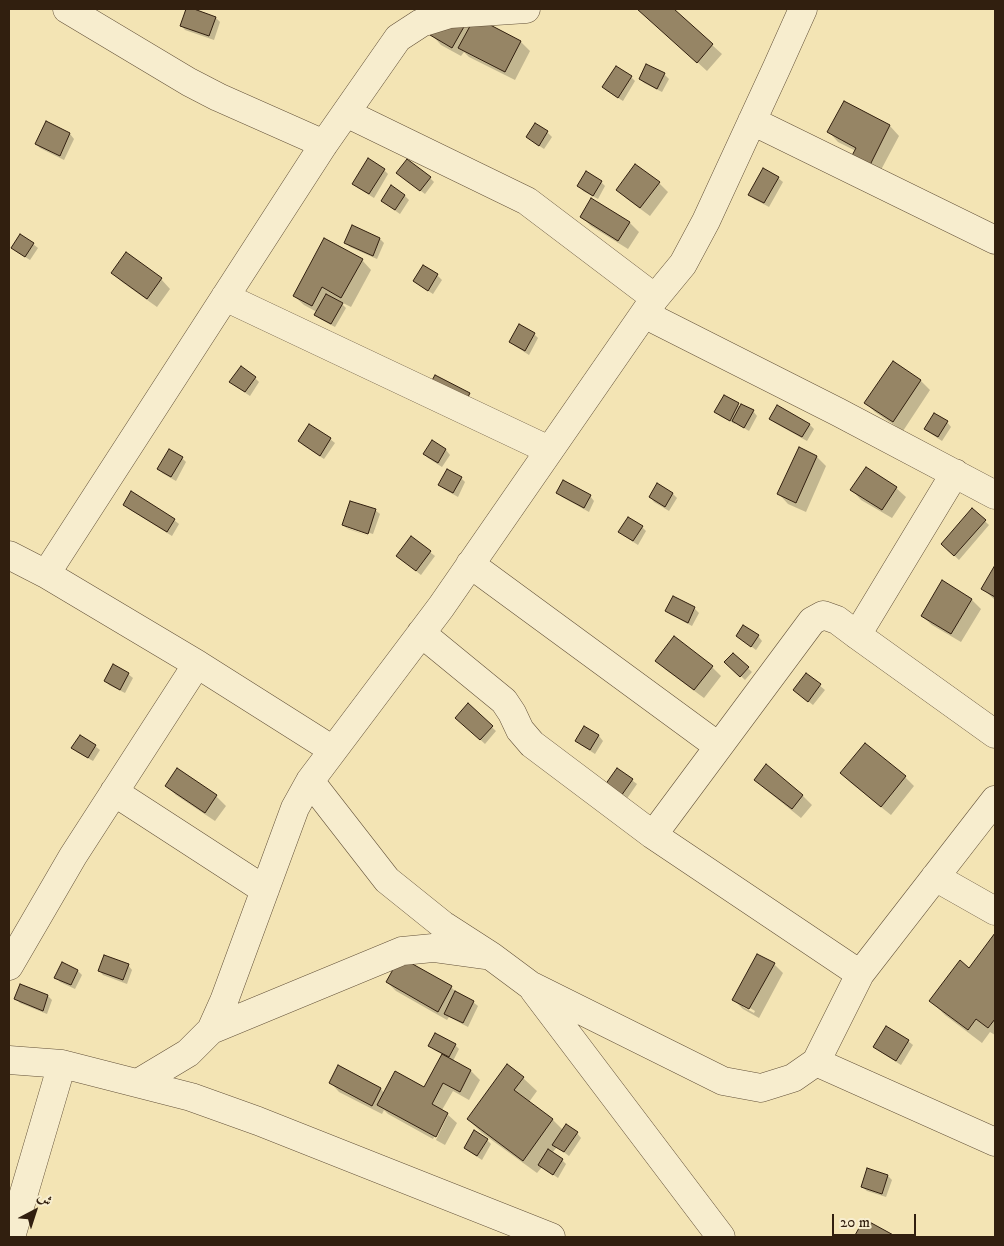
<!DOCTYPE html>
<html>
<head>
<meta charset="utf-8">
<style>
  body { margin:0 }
  #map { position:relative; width:1004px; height:1246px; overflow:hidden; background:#f3e4b4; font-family:"IM FELL DW Pica",Amiri,serif }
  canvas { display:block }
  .frame { position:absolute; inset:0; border:10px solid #311f0f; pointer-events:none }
  .north { position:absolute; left:10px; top:1186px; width:50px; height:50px; -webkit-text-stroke:4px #f7edce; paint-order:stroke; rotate:40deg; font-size:14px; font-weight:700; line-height:20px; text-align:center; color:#311f0f }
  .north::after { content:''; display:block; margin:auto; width:18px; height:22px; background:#311f0f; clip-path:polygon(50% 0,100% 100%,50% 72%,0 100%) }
  .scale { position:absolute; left:832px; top:1214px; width:84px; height:22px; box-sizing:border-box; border:2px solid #311f0f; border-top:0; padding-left:6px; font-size:15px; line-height:18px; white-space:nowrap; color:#311f0f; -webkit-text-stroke:4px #f7edce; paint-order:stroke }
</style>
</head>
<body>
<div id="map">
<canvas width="1004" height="1246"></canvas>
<div class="frame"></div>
<div class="north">ش</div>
<div class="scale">20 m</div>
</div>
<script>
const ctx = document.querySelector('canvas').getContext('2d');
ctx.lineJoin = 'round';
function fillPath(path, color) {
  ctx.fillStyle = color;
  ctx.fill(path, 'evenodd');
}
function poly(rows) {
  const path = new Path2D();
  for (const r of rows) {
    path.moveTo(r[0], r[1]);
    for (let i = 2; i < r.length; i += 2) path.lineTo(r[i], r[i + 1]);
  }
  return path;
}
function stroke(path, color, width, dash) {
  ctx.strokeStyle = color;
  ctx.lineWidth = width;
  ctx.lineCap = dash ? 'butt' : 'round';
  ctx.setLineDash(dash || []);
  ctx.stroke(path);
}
fillPath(poly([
  [187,9,190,9,216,18,220,22,214,40,185,30,181,25],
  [639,9,672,9,722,54,707,71],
  [481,21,521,42,530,51,515,80,469,57,464,52,461,56,441,45,432,35],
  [664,74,669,79,662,92,644,83,640,79],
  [631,77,635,81,623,101,607,91,603,87],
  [844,102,890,126,899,136,874,183,856,151,838,142,829,132],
  [46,123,70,134,74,139,64,160,40,148,36,144],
  [536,125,547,132,552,137,544,149,532,141],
  [384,170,388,174,374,198,358,188,354,183],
  [763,170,778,178,783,182,769,207,754,199,750,194],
  [402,177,430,178,434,182,425,194],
  [601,182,605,186,598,199,583,191,579,186],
  [659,183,668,192,650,216,627,199,618,190],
  [404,195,409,200,400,214,387,205,383,201],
  [592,200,630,223,639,232,628,249,591,226,582,217],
  [353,227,380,239,384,243,377,259,350,247,346,243],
  [33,244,38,248,30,260,17,252],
  [362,260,371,270,351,307,339,301,346,308,335,327,320,319,316,314,317,312,304,305,294,296],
  [423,267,437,275,442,280,433,294,419,285,415,281],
  [113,273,161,279,170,289,157,307,122,282],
  [534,334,538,338,529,355,515,346,510,342],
  [893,363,921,381,930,390,903,431,875,412,866,403],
  [255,378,259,382,250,396,235,386],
  [724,397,741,407,753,411,757,416,749,431,735,423,735,424,720,416,716,412],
  [771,419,810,425,814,429,807,441,775,423],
  [947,422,951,427,942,441,930,433,926,429],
  [330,439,335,443,324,459,304,446,299,441],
  [432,442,446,450,450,455,442,467,428,458,424,454],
  [799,449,817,457,826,466,806,512,788,504,779,494],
  [182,458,186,462,176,481,162,473,158,468],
  [461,478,465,482,458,497,444,489,440,485],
  [657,485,673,494,677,498,669,511,654,502,650,497],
  [896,488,906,497,892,518,861,500,852,490],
  [558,493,590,496,594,501,589,512,562,497],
  [124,505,174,520,179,524,172,536,129,509],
  [375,510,380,514,373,534,347,526,347,528,372,537,348,529,343,525],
  [973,510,989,525,959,560,947,549],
  [642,527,646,531,638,545,624,536],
  [411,538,435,556,421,575,402,560],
  [995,568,995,600,983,589],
  [942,582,972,600,981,609,961,642,932,625,922,616],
  [674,597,694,608,699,613,692,626,671,615,666,611],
  [737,636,758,636,762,641,756,650],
  [733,654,752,672,745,680,726,662],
  [657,661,712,667,721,676,704,698,666,670],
  [128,674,133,678,125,693,109,685,105,680],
  [807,675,825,690,813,705,799,694],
  [468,705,496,731,485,744,461,722],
  [585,727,599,736,603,741,595,754,581,745,577,741],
  [80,736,95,746,100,750,93,761,77,752],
  [766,766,803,796,812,805,801,818,765,789,755,779],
  [617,769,637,784,626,800,610,789],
  [177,770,216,796,226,806,215,821,176,795,166,785],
  [842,773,905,777,914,786,891,815,851,783],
  [995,935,995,1035,990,1032,982,1043,945,1015,931,1001,969,969],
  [62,963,78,971,82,975,75,989,60,982,56,977],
  [774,964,783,973,759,1018,743,1009,734,1000],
  [743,1004,755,1011,754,1013,743,1007],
  [128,965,132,970,127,984,103,975,99,970],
  [387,982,451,987,458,994,473,1002,478,1006,468,1027,449,1017,447,1020,396,991],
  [21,985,48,996,52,1000,47,1014,20,1003,16,999],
  [908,1041,913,1045,901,1065,879,1051,875,1047],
  [429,1045,455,1045,459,1049,453,1061,471,1071,480,1080,469,1100,453,1091,442,1110,447,1114,457,1123,445,1145,436,1140,448,1115,446,1115,433,1139,388,1114,384,1110,382,1114,339,1092,330,1082,338,1067,381,1089,384,1093,425,1089,443,1055,434,1050],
  [523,1078,537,1091,529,1102,553,1120,564,1131,577,1133,581,1138,569,1156,557,1147,552,1153,562,1160,566,1164,558,1178,542,1167,537,1173,482,1133,468,1119],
  [487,1140,491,1144,482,1160,470,1152,465,1148],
  [888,1176,892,1180,886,1197,867,1191,862,1187]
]), '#0003');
const building = poly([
  [186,9,194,9,216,17,209,36,180,26,186,9],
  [445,9,474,9,452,48,430,35,445,9],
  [637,9,674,9,713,44,697,63,637,9],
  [475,17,521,41,505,72,458,48,475,17],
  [646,64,665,73,657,89,639,79,646,64],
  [616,66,632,76,618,98,602,87,616,66],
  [844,101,890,125,865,175,847,165,856,148,827,132,844,101],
  [46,121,70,133,60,156,35,144,46,121],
  [535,123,548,131,539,146,526,137,535,123],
  [368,158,385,169,369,194,352,184,368,158],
  [407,159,431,177,420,191,396,173,407,159],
  [635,164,660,182,640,208,616,190,635,164],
  [763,168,779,177,764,203,748,195,763,168],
  [586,171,602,181,593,196,577,186,586,171],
  [391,185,405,195,395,210,381,201,391,185],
  [591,198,630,222,618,241,580,217,591,198],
  [352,225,380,238,373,256,344,243,352,225],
  [20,234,34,243,25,257,11,248,20,234],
  [324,238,363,259,341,298,322,287,312,306,293,296,324,238],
  [126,252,162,278,147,299,111,273,126,252],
  [423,265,438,274,428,291,413,281,423,265],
  [326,294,343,303,331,324,314,315,326,294],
  [519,324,535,333,525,351,509,342,519,324],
  [893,361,921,380,893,422,864,403,893,361],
  [241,366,256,377,245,392,229,382,241,366],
  [435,375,470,393,462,409,426,391,435,375],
  [724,395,739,403,730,421,714,412,724,395],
  [741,404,754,410,744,428,732,421,741,404],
  [777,405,810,424,802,437,769,419,777,405],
  [934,413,948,421,938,437,924,429,934,413],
  [309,424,331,438,320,456,298,441,309,424],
  [432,440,446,449,438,463,423,454,432,440],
  [799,447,817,456,796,503,777,494,799,447],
  [169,449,183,457,171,477,157,469,169,449],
  [866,467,897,487,882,510,850,490,866,467],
  [447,469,462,477,453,493,438,485,447,469],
  [563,480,591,495,584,508,556,493,563,480],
  [657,483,673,493,665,507,649,497,657,483],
  [131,491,175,519,167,532,123,505,131,491],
  [350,501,376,509,368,534,342,525,350,501],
  [972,508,986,520,954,556,941,544,972,508],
  [628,517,643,526,633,541,618,532,628,517],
  [411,536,431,551,416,571,396,556,411,536],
  [995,565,995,597,981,589,995,565],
  [942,580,972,599,951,634,921,616,942,580],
  [673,596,695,607,688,623,665,611,673,596],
  [743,625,759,635,751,647,736,636,743,625],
  [674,636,713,666,694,690,655,661,674,636],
  [733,653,749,667,740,677,724,662,733,653],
  [113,664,129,673,120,690,104,681,113,664],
  [806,673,821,684,808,702,793,690,806,673],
  [468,703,493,726,480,740,455,718,468,703],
  [584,726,599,735,590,750,575,741,584,726],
  [80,735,96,745,88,758,71,748,80,735],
  [865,743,906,776,881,807,840,773,865,743],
  [766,764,803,795,792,809,754,780,766,764],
  [177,768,217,795,205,813,165,786,177,768],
  [617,768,633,779,621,796,605,785,617,768],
  [995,933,995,1019,988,1028,976,1019,968,1030,929,1001,960,960,969,968,995,933],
  [757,954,775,963,749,1009,732,1000,757,954],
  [104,955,129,964,123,980,98,971,104,955],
  [400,957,452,986,438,1012,386,982,400,957],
  [62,962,78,970,71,985,54,978,62,962],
  [20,984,48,995,43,1011,14,999,20,984],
  [455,991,474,1001,463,1023,444,1014,455,991],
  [886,1026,909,1040,896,1061,873,1047,886,1026],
  [435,1033,456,1044,449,1057,428,1046,435,1033],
  [442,1054,471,1070,460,1092,443,1083,432,1104,448,1113,436,1137,377,1105,395,1071,424,1087,442,1054],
  [507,1064,524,1077,514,1090,553,1119,523,1161,467,1119,507,1064],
  [338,1065,381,1088,372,1106,329,1083,338,1065],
  [566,1124,578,1132,564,1152,552,1145,566,1124],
  [474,1130,488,1139,477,1156,464,1148,474,1130],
  [548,1149,563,1159,553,1175,538,1165,548,1149],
  [867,1168,888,1175,882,1194,861,1187,867,1168],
  [864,1219,897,1237,854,1237,864,1219]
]);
fillPath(building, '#968565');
stroke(building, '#311f0f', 1);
const minor = poly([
  [67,9,189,82,218,97,324,144],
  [346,113,527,201,655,298],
  [752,121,995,240],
  [225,297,549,450],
  [644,314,838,412,995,495],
  [9,555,46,574,197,664,333,750],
  [470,564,718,746],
  [46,574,324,144,398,38,421,23,450,14,526,9],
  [421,633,504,701,512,713,520,730,532,744,653,835,860,974],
  [857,635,955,473],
  [310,781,387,880,443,925,491,956,530,985,723,1081,761,1088,793,1078,816,1062,860,974,995,800],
  [114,792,265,890],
  [653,835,812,621,823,615,837,620,857,635,995,734],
  [935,877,995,911],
  [9,966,73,856,197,664],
  [534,990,721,1237],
  [211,1030,402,951,433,948,484,955],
  [9,1060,62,1064,191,1097,258,1121,551,1237],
  [816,1062,995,1142],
  [138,1083,188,1053,211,1030,224,1001,295,808,310,781,441,607,655,298,683,264,706,221,777,67,803,9],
  [11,1237,62,1064]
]);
stroke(minor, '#625038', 29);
stroke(minor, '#f7edce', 28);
</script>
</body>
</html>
